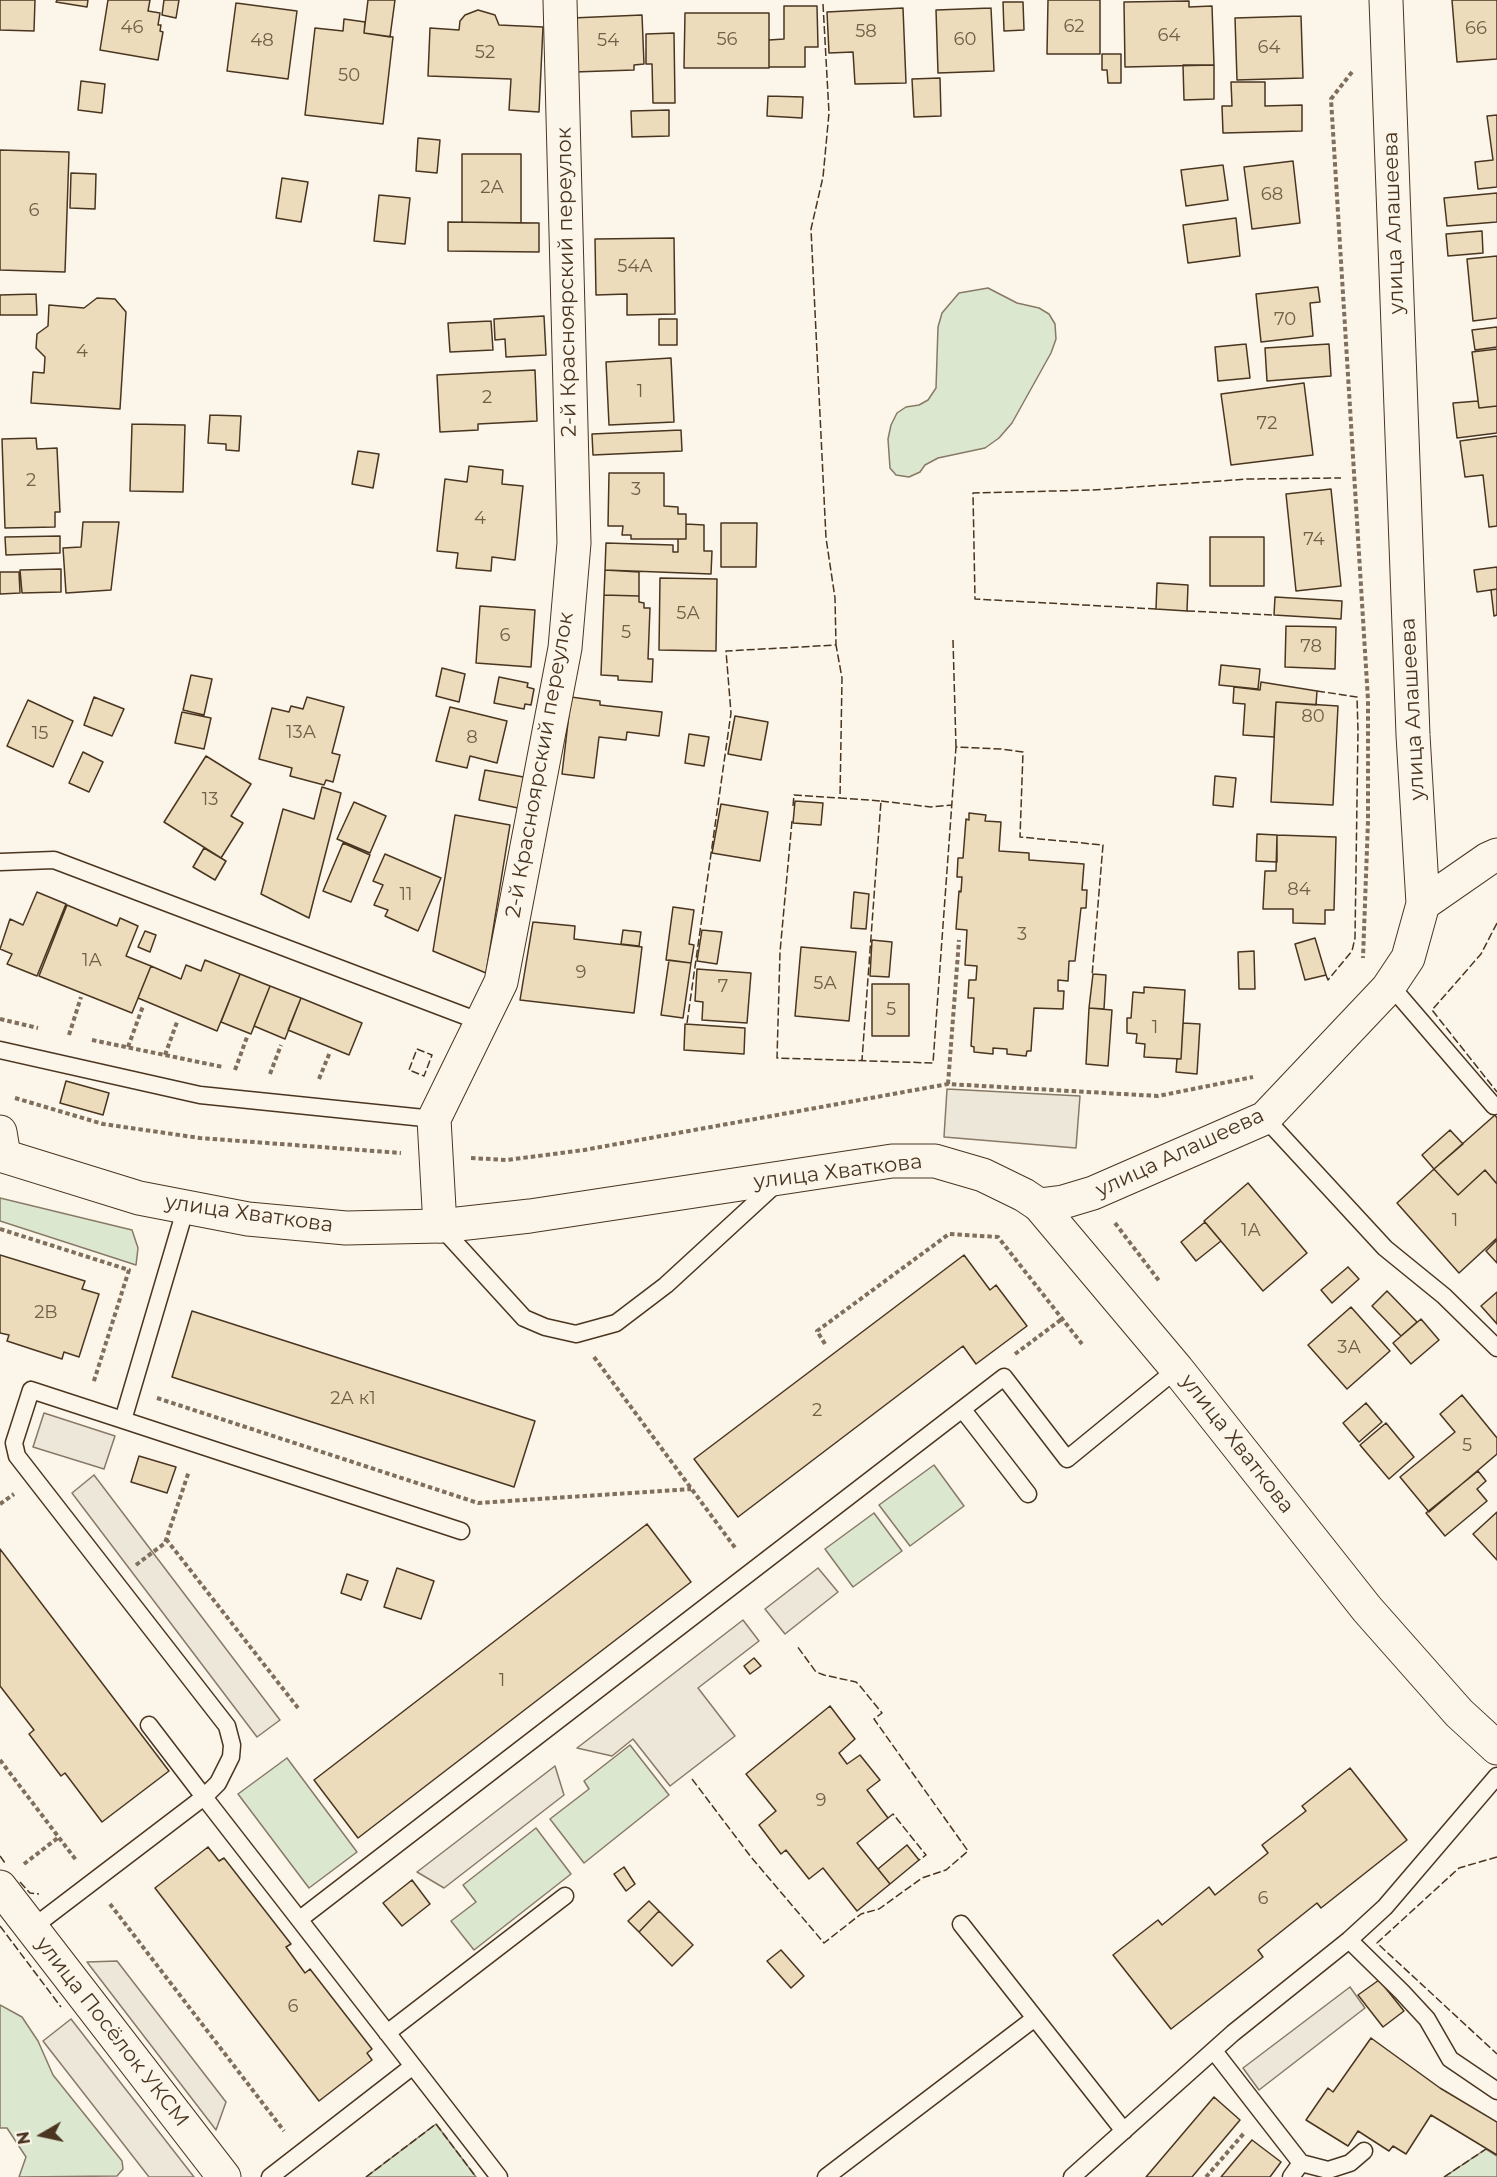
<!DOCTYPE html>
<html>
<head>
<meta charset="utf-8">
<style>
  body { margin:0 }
  #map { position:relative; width:1497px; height:2177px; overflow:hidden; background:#fbf6e9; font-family:Montserrat,sans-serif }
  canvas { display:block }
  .north { position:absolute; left:12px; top:2105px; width:60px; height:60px; -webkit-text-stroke:4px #fbf6e9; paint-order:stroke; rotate:261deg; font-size:16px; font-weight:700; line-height:24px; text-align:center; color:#4a3520 }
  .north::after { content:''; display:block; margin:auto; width:21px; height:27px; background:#4a3520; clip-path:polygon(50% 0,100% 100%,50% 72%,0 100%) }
</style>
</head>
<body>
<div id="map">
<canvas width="1497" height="2177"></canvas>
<div class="north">N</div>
</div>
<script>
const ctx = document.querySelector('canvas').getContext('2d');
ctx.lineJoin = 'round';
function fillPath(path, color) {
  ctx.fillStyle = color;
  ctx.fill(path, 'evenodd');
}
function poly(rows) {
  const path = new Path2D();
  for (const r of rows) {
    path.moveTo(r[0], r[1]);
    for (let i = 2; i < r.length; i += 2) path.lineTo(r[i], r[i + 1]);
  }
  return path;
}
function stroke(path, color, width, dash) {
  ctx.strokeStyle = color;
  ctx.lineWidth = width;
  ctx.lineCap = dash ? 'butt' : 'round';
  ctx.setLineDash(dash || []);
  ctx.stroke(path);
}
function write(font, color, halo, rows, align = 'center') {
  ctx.font = font + ' Montserrat,sans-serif';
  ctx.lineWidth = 4.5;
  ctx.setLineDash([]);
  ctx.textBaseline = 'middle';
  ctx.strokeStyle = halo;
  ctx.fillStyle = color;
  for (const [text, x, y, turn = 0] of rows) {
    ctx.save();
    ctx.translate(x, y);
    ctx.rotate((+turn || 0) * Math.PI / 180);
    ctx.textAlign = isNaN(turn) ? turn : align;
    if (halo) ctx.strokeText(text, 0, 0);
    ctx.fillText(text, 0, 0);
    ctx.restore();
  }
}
const green = poly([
  [988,288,1017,303,1039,308,1049,314,1055,324,1056,339,1051,353,1012,423,999,438,985,448,938,458,925,465,920,472,909,477,896,475,890,468,888,439,891,425,897,413,906,407,919,405,928,400,936,388,938,327,942,313,959,293,988,288],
  [0,1198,132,1230,138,1248,136,1265,0,1221,0,1198],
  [934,1465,964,1506,910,1546,879,1505,934,1465],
  [874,1513,902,1551,853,1587,825,1549,874,1513],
  [630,1745,669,1795,584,1863,550,1819,589,1789,584,1781,630,1745],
  [287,1758,357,1852,309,1888,238,1794,287,1758],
  [536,1828,571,1874,474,1950,451,1921,476,1902,463,1885,536,1828],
  [0,2005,22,2017,38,2041,53,2075,122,2161,123,2169,117,2176,19,2177,26,2157,7,2128,0,2128,0,2005],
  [436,2124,476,2177,366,2177,436,2124],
  [1486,2149,1497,2156,1497,2177,1444,2177,1486,2149]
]);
fillPath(green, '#dce7d0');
stroke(green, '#887966', 1.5);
const parking = poly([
  [947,1089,1080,1096,1076,1148,944,1137,947,1089],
  [44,1413,115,1436,104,1469,33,1447,44,1413],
  [94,1475,280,1720,257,1737,72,1493,94,1475],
  [818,1568,838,1592,785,1634,765,1609,818,1568],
  [743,1620,759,1641,698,1688,735,1736,670,1786,633,1739,612,1756,577,1748,743,1620],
  [555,1766,564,1795,444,1888,417,1872,555,1766],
  [117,1961,226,2102,216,2130,87,1962,117,1961],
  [1350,1987,1365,2008,1259,2090,1243,2068,1350,1987],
  [71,2019,194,2177,149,2177,43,2041,71,2019]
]);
fillPath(parking, '#ede7d9');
stroke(parking, '#887966', 1.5);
const building = poly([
  [0,0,35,0,34,31,0,30,0,0],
  [57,0,88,0,87,7,56,2,57,0],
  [108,0,150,0,148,11,160,13,158,25,161,25,160,31,163,32,158,60,100,50,108,0],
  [164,0,179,0,176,18,162,15,164,0],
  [368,0,395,0,390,37,364,33,368,0],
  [1048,0,1100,0,1100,54,1047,54,1048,0],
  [1452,0,1497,0,1497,59,1457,62,1452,0],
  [1189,1,1189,7,1212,6,1214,65,1125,67,1124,2,1189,1],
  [1003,2,1023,2,1024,30,1004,31,1003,2],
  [236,3,297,11,288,79,227,71,236,3],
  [784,6,817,6,818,47,805,47,805,67,769,67,769,40,784,39,784,6],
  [903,8,906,83,855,84,853,52,829,53,827,12,903,8],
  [991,8,994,71,938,73,936,10,991,8],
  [478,10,495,15,499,25,543,27,539,112,509,110,511,79,428,76,430,28,459,30,460,21,465,15,478,10],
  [685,13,769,13,769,68,684,68,685,13],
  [642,15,644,64,634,65,634,70,574,72,572,18,642,15],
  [1301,16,1303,78,1237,80,1235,18,1301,16],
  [344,19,365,22,364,33,393,37,383,124,305,115,315,28,343,31,344,19],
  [674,33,675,103,653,103,652,64,646,64,646,34,674,33],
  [1102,54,1121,54,1121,83,1108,83,1107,70,1102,70,1102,54],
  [1183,65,1214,65,1214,99,1184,100,1183,65],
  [940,78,941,116,914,117,912,79,940,78],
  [81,81,105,84,102,113,78,110,81,81],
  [1231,82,1265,82,1265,106,1302,105,1302,131,1223,133,1222,106,1232,106,1231,82],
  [768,96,803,97,802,118,767,116,768,96],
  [669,110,669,136,632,137,631,111,669,110],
  [1497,115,1497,187,1478,189,1475,162,1493,160,1487,116,1497,115],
  [418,138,440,140,437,173,416,171,418,138],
  [0,150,69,152,65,272,0,270,0,150],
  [462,154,521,154,521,223,462,222,462,154],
  [1293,161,1300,223,1252,229,1244,167,1293,161],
  [1223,165,1228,200,1186,206,1181,170,1223,165],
  [71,173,96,174,95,209,70,208,71,173],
  [282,178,308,182,301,222,276,218,282,178],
  [1497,193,1497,222,1447,226,1444,198,1497,193],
  [379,195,410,198,405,244,374,241,379,195],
  [1236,218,1240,256,1188,263,1183,225,1236,218],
  [448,222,539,223,539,252,448,251,448,222],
  [1482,231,1483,253,1448,256,1446,234,1482,231],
  [674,238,675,314,627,315,627,294,596,295,595,239,674,238],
  [1497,256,1497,318,1473,321,1467,259,1497,256],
  [1318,287,1320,302,1310,303,1313,336,1261,342,1256,294,1318,287],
  [36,294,37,315,0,315,0,295,36,294],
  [97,298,115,299,126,312,120,409,31,403,33,372,44,373,45,357,36,348,37,334,48,326,49,305,84,308,97,298],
  [544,316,546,355,506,357,505,339,495,340,494,319,544,316],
  [659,319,677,319,677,345,659,345,659,319],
  [491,321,493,350,450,352,448,323,491,321],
  [1497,327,1497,347,1475,350,1472,330,1497,327],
  [1246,344,1250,378,1218,381,1215,347,1246,344],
  [1329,344,1331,376,1267,381,1265,348,1329,344],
  [1497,349,1497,406,1479,408,1472,352,1497,349],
  [671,358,674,422,609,425,606,362,671,358],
  [535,370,537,421,478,424,478,430,440,432,437,375,535,370],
  [1304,383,1313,455,1231,465,1221,394,1304,383],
  [1478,401,1479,408,1497,406,1497,433,1457,438,1453,403,1478,401],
  [210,415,241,416,239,451,226,450,226,444,208,443,210,415],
  [132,424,185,425,183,492,130,491,132,424],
  [681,430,682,451,593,455,592,434,681,430],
  [1497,436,1497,526,1489,527,1483,475,1465,477,1460,441,1497,436],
  [36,438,37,449,57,448,60,512,55,512,55,527,5,528,2,439,36,438],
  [358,451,379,454,373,488,352,484,358,451],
  [469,466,503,470,502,484,523,486,515,560,492,557,491,571,456,568,458,553,437,551,445,479,467,482,469,466],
  [609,473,664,473,664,506,678,507,678,514,686,514,686,539,631,539,631,535,622,535,623,526,608,526,609,473],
  [1331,489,1341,586,1296,591,1286,494,1331,489],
  [83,522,119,522,111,590,66,593,63,548,81,547,83,522],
  [721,523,757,523,756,567,721,567,721,523],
  [686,524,704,525,704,551,712,551,711,574,605,570,606,543,673,545,673,552,678,552,678,539,686,539,686,524],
  [60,536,60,553,6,555,5,537,60,536],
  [1210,537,1264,537,1264,586,1210,586,1210,537],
  [1497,567,1497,589,1477,592,1474,570,1497,567],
  [61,569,61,592,22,593,20,570,61,569],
  [605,570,639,572,639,596,604,595,605,570],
  [0,572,19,572,20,593,0,594,0,572],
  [660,578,717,579,716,651,659,650,660,578],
  [1157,583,1188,585,1187,611,1156,609,1157,583],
  [1497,589,1497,615,1494,616,1491,590,1497,589],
  [604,595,639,596,639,602,644,603,644,608,650,608,648,659,653,659,652,682,618,680,618,676,601,675,604,595],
  [1275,597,1342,601,1341,619,1274,615,1275,597],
  [480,606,535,610,531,667,476,663,480,606],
  [1286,626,1336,627,1335,669,1285,667,1286,626],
  [1221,665,1260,669,1258,689,1219,685,1221,665],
  [442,668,465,674,459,702,436,696,442,668],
  [191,675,212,679,204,715,183,710,191,675],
  [499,677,528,683,527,687,534,689,531,705,525,704,524,709,494,703,499,677],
  [1261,682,1317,691,1316,705,1276,702,1274,737,1243,735,1245,704,1233,703,1234,687,1260,690,1261,682],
  [94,697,124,709,112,736,84,725,94,697],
  [307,697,344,707,332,753,340,755,333,782,326,780,324,785,290,776,292,768,259,759,272,708,289,712,291,706,303,709,307,697],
  [571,697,600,701,600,705,662,712,659,736,627,732,626,740,599,737,594,778,562,774,571,697],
  [28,700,73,721,53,767,7,746,28,700],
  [1276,702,1338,706,1333,805,1271,802,1276,702],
  [450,707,507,721,497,763,470,756,467,768,436,761,450,707],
  [182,712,211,718,204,749,175,743,182,712],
  [735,716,768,722,761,760,728,754,735,716],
  [689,734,709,737,704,766,685,763,689,734],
  [83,752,103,762,89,792,69,783,83,752],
  [206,756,251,784,231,816,243,823,221,858,164,822,206,756],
  [485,770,529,778,523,809,479,800,485,770],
  [1215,776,1236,778,1233,807,1213,805,1215,776],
  [322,787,341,793,309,918,261,894,283,809,314,819,322,787],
  [795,801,823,803,821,825,793,823,795,801],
  [354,802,386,816,370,853,337,839,354,802],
  [721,804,768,812,760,861,712,853,721,804],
  [969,813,986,815,985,821,1001,822,999,851,1029,853,1029,860,1084,864,1082,890,1087,890,1086,908,1081,908,1075,961,1069,961,1068,981,1058,980,1058,991,1064,991,1063,1009,1034,1008,1031,1051,1027,1051,1026,1056,1007,1054,1007,1049,993,1048,993,1054,974,1052,974,1047,971,1046,974,998,968,998,969,980,976,980,977,966,965,965,967,930,956,929,959,891,961,892,962,877,957,877,958,858,963,858,966,819,969,820,969,813],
  [455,815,510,825,486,973,433,951,455,815],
  [1257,834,1277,835,1277,862,1256,861,1257,834],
  [1277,835,1336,837,1334,910,1325,910,1325,924,1293,923,1293,909,1263,909,1265,871,1276,871,1277,835],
  [343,843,370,855,351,902,323,891,343,843],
  [204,848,226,861,215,880,193,867,204,848],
  [385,854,441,878,418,931,385,916,388,910,374,905,383,885,373,881,385,854],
  [37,892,66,904,37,976,7,964,12,954,0,949,10,919,23,925,37,892],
  [854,892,869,894,866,929,851,928,854,892],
  [67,905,117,926,120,918,138,926,126,956,151,966,132,1013,39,976,67,905],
  [673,907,694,910,689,944,694,945,691,963,666,960,673,907],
  [533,922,575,926,574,939,642,947,634,1013,520,1000,533,922],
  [623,930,641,932,639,946,621,944,623,930],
  [702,930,722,932,717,964,697,961,702,930],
  [145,931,156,935,150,952,138,947,145,931],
  [1315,938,1326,975,1305,980,1295,944,1315,938],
  [872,940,892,942,889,977,870,976,872,940],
  [801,947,856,952,849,1021,795,1016,801,947],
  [1254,951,1255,989,1239,989,1238,952,1254,951],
  [205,960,240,974,217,1031,138,998,151,966,181,979,186,965,201,971,205,960],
  [669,960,691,963,683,1018,661,1015,669,960],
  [697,969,751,973,747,1023,702,1020,703,1002,695,1001,697,969],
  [240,974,270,986,251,1034,221,1022,240,974],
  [1093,974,1106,975,1104,1009,1089,1008,1093,974],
  [872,984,909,984,909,1036,872,1036,872,984],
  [270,986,301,998,285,1039,254,1026,270,986],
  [1144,987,1185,990,1181,1059,1144,1057,1145,1044,1136,1043,1137,1034,1127,1033,1127,1018,1131,1018,1133,992,1144,993,1144,987],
  [301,998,362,1023,349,1055,288,1030,301,998],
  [1089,1008,1112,1010,1108,1066,1086,1064,1089,1008],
  [1183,1023,1200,1024,1197,1074,1176,1072,1177,1059,1181,1059,1183,1023],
  [685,1024,745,1028,744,1054,684,1050,685,1024],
  [66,1081,109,1093,103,1115,60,1103,66,1081],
  [1495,1115,1497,1118,1497,1184,1485,1170,1458,1195,1434,1169,1495,1115],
  [1450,1130,1463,1144,1434,1169,1422,1155,1450,1130],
  [1434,1169,1458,1195,1485,1170,1497,1184,1497,1238,1459,1273,1397,1203,1434,1169],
  [1248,1183,1307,1253,1263,1291,1204,1221,1248,1183],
  [1205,1222,1221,1241,1196,1261,1181,1242,1205,1222],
  [1497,1240,1497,1263,1486,1251,1497,1240],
  [0,1255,85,1281,82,1289,99,1294,79,1357,64,1352,62,1359,7,1341,9,1335,0,1333,0,1255],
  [964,1255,990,1290,996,1285,1027,1326,976,1364,963,1346,738,1517,694,1459,964,1255],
  [1348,1267,1359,1279,1332,1303,1321,1290,1348,1267],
  [1387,1291,1417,1322,1401,1336,1372,1306,1387,1291],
  [1497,1292,1497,1324,1481,1306,1497,1292],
  [1351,1307,1390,1351,1347,1389,1308,1345,1351,1307],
  [192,1311,535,1421,514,1487,172,1377,192,1311],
  [1421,1319,1439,1340,1411,1364,1393,1343,1421,1319],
  [1462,1395,1497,1438,1497,1454,1429,1512,1400,1477,1455,1432,1440,1414,1462,1395],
  [1366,1403,1382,1422,1359,1442,1343,1423,1366,1403],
  [1386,1423,1414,1457,1389,1479,1360,1445,1386,1423],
  [139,1456,176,1467,167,1493,131,1482,139,1456],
  [1478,1471,1486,1481,1477,1489,1487,1501,1445,1536,1426,1513,1478,1471],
  [1497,1512,1497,1560,1473,1534,1497,1512],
  [647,1524,691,1582,358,1838,314,1780,647,1524],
  [0,1549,169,1771,102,1822,65,1773,61,1776,29,1734,34,1730,0,1686,0,1549],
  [397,1568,434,1581,421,1619,384,1607,397,1568],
  [347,1574,368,1581,361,1600,341,1593,347,1574],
  [754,1658,761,1666,750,1674,744,1666,754,1658],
  [830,1706,855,1739,839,1753,847,1764,860,1755,880,1780,867,1790,888,1818,857,1843,890,1884,857,1911,823,1868,809,1879,786,1850,781,1854,759,1825,776,1811,746,1774,830,1706],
  [1350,1768,1407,1840,1321,1908,1317,1903,1258,1950,1263,1957,1171,2029,1113,1955,1158,1920,1162,1925,1209,1887,1215,1895,1268,1853,1262,1845,1306,1811,1302,1806,1350,1768],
  [907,1845,919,1860,890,1884,878,1869,907,1845],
  [208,1847,219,1861,224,1858,291,1944,286,1947,305,1973,310,1969,372,2049,367,2053,372,2060,319,2101,155,1888,208,1847],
  [624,1867,635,1884,626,1891,614,1874,624,1867],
  [412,1880,430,1904,402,1926,383,1903,412,1880],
  [649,1901,659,1911,639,1932,628,1921,649,1901],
  [659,1911,693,1945,672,1966,639,1932,659,1911],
  [781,1950,804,1976,791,1988,767,1961,781,1950],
  [1379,1980,1404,2011,1383,2027,1358,1995,1379,1980],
  [1371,2038,1440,2088,1497,2122,1497,2155,1431,2115,1406,2154,1393,2146,1389,2151,1358,2131,1348,2146,1306,2120,1328,2088,1333,2092,1371,2038],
  [1214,2097,1240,2120,1192,2177,1146,2177,1214,2097],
  [1252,2140,1281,2162,1270,2177,1221,2177,1252,2140]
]);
fillPath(building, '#ecdcbc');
stroke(building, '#4a3520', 1.5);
const service = poly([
  [0,862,54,860,481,1022],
  [1390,985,1494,1106],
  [0,1050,200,1095,434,1119],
  [1265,1118,1385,1248,1444,1296,1497,1348],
  [186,1207,123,1420,461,1531],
  [440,1226,524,1318,545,1327,576,1334,616,1323,666,1285,777,1183],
  [31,1390,14,1443,17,1456,227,1726,232,1745,231,1757,218,1783,204,1797,149,1725],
  [30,1394,31,1390,123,1420],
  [963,1410,1028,1494],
  [300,1919,1004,1377,1067,1459,1177,1369],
  [961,1924,1035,2018],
  [32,1928,204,1797,413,2066,270,2177],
  [1349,1940,1402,1992,1427,2019,1450,2059,1497,2091],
  [387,2033,565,1896],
  [1214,2051,1301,2163,1291,2177],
  [413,2066,499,2177],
  [1301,2163,1328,2170,1350,2163,1364,2151],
  [826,2177,1035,2018,1124,2131],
  [1072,2177,1233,2033,1349,1940,1385,1907,1497,1776]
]);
const minor = poly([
  [1423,904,1488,859,1497,855],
  [0,1132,4,1156],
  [1039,1205,1063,1202,1093,1193,1265,1118,1388,988,1408,958,1423,904,1413,735,1386,0],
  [440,1226,434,1119,501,982,565,648,574,543,560,0],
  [0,1887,224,2177]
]);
const secondary = poly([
  [0,1155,139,1198,248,1219,346,1228,440,1226,530,1216,892,1161,935,1161,983,1175,1024,1195,1039,1205,1177,1369,1367,1609,1459,1713,1497,1748]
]);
stroke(service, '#4a3520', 19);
stroke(minor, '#4a3520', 35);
stroke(secondary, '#4a3520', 35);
stroke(poly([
  [1352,72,1331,99,1368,700,1368,821,1363,958],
  [0,1019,38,1028],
  [69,1035,81,997],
  [92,1040,223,1067],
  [128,1047,143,1006],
  [165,1055,177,1022],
  [235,1070,247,1037],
  [270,1074,281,1045],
  [319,1079,330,1052],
  [948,1084,959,940],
  [15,1098,103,1124,200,1138,401,1153],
  [471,1158,507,1160,584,1150,948,1084,1158,1096,1253,1077],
  [1115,1223,1160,1282],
  [0,1229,129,1270,93,1384],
  [825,1344,817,1331,949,1234,998,1237,1082,1344],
  [1015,1354,1062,1319],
  [594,1357,736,1549],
  [157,1398,478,1503,691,1489],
  [0,1504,14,1494],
  [166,1539,298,1708],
  [136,1565,165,1543,189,1471],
  [0,1760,76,1860],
  [24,1864,59,1837],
  [110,1904,284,2131],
  [1206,2177,1245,2132]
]), '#7f6f5c', 4, [4.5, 3]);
stroke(service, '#fbf6e9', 16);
stroke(minor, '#fbf6e9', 33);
stroke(secondary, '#fbf6e9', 33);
stroke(poly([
  [823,4,829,113,823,177,811,229,826,538,835,598,836,645],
  [1156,609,975,599,973,493,1093,490,1248,479,1341,478],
  [1187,611,1274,615],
  [953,640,956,747],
  [1317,691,1357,697,1358,731,1355,938,1352,951,1328,980,1326,975],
  [881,801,931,807,952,805],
  [793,806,794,795,840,798],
  [792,821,780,952,777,1058,933,1063,956,747,1001,749,1023,752,1020,837,1103,845,1092,976],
  [1497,923,1481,954,1432,1010,1497,1092],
  [687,1023,731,713,726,651,836,645,842,678,840,798,881,801,862,1060],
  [417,1049,432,1055,424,1076,409,1070,417,1049],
  [692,1779,751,1857,824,1943,861,1914,879,1909,922,1878,946,1870,968,1851,874,1719,882,1713,860,1686,856,1682,824,1675,816,1672,797,1646],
  [888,1818,893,1814,926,1855,919,1860],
  [0,1856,5,1863],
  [1497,1857,1459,1868,1377,1943,1497,2054],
  [20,1882,30,1893,39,1894],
  [0,1926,61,2007],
  [366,2177,436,2124,476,2177],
  [1444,2177,1486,2149]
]), '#4a3520', 1.5, [8, 3]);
write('18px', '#725f47', null, [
  ["62",1074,27],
  ["46",132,28],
  ["66",1476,29],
  ["58",866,32],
  ["64",1169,36],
  ["56",727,40],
  ["60",965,40],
  ["48",262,41],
  ["54",608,41],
  ["64",1269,48],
  ["52",485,53],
  ["50",349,76],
  ["2А",492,188],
  ["68",1272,195],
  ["6",34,211],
  ["54А",635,267],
  ["70",1285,320],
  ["4",82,352],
  ["1",640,392],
  ["2",487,398],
  ["72",1267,424],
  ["2",31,481],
  ["3",636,490],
  ["4",480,519],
  ["74",1314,540],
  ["5А",688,614],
  ["5",626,633],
  ["6",505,636],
  ["78",1311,647],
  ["80",1313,717],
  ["13А",301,733],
  ["15",40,734],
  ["8",472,738],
  ["13",210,800],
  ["84",1299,890],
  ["11",406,895],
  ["3",1022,935],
  ["1А",92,961],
  ["9",581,973],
  ["5А",825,984],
  ["7",723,987],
  ["5",891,1010],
  ["1",1155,1028],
  ["1",1455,1221],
  ["1А",1251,1231],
  ["2В",46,1313],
  ["3А",1349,1348],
  ["2А к1",353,1399],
  ["2",817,1411],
  ["5",1467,1446],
  ["1",502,1681],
  ["9",821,1801],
  ["6",1263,1899],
  ["6",293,2007]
]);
write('21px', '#4a3520', '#fbf6e9', [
  ["улица Алашеева",1394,223,-92],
  ["2-й Красноярский переулок",567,282,-91],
  ["улица Алашеева",1413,709,-93],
  ["2-й Красноярский переулок",540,765,-80],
  ["улица Алашеева",1180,1153,-25],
  ["улица Хваткова",838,1172,-7],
  ["улица Хваткова",249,1214,8],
  ["улица Хваткова",1237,1444,52],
  ["улица Посёлок УКСМ",112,2032,52]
]);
</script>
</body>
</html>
